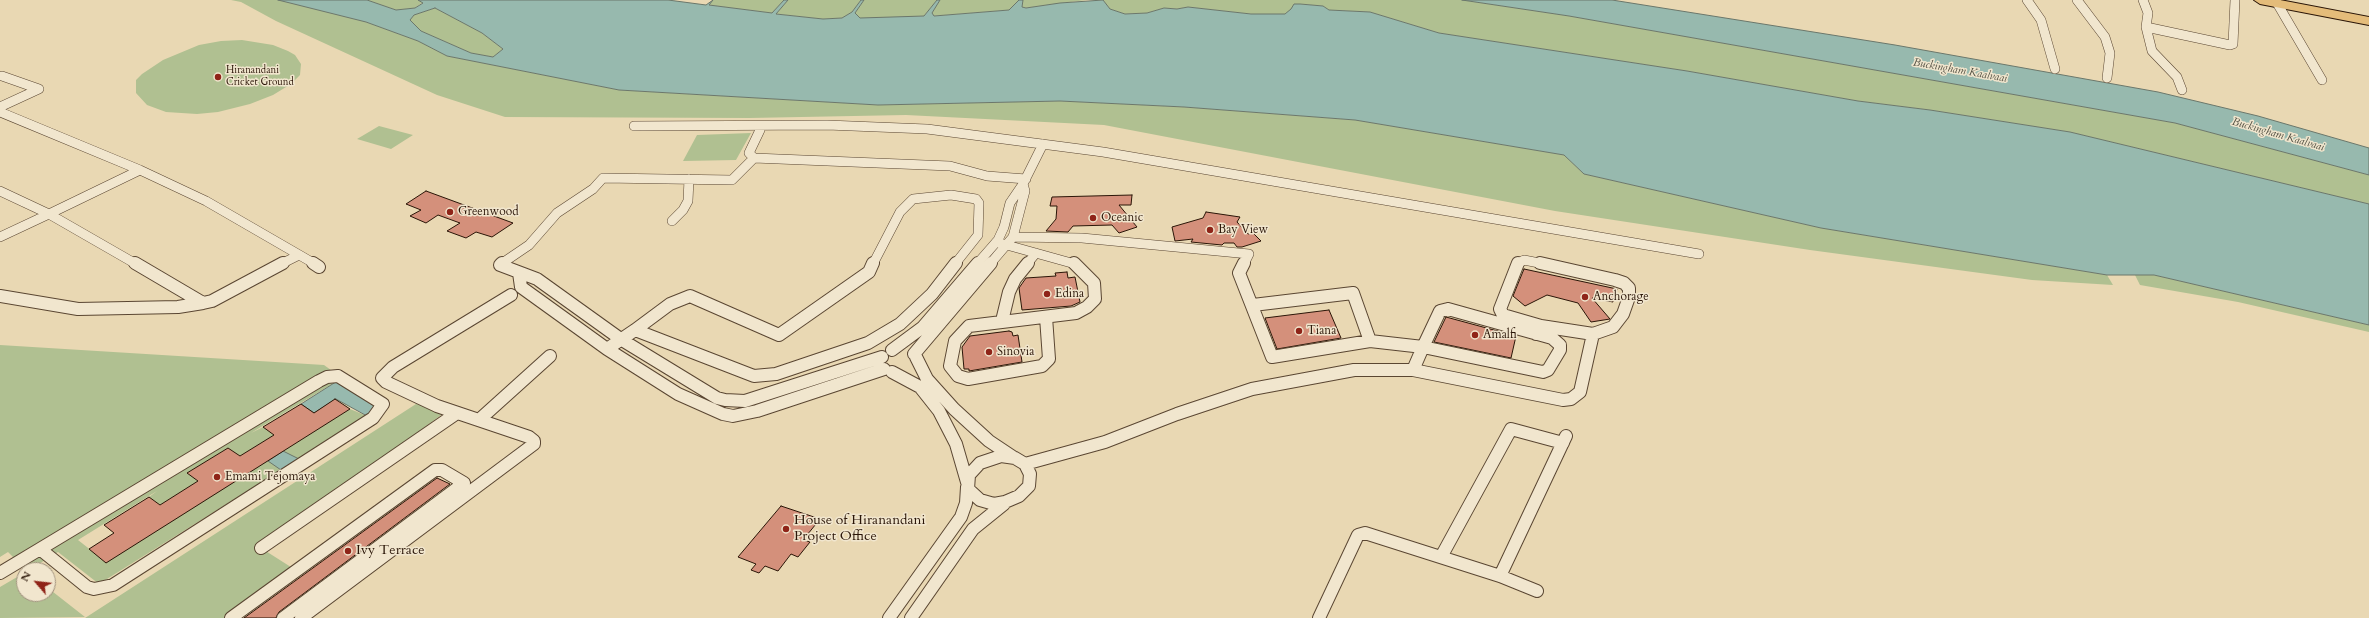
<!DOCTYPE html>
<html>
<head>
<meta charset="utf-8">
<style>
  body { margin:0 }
  #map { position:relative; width:2369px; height:618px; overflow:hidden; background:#e9d8b3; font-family:Cardo,serif }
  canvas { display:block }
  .north { position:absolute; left:16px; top:562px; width:40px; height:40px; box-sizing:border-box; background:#f1e6ce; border:1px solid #a1927e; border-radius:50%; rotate:298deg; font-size:11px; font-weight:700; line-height:16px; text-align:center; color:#2a1507 }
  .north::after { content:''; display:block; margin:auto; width:14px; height:18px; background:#8f2418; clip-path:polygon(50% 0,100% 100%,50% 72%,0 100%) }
</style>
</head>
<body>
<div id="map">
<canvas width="2369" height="618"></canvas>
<div class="north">N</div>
</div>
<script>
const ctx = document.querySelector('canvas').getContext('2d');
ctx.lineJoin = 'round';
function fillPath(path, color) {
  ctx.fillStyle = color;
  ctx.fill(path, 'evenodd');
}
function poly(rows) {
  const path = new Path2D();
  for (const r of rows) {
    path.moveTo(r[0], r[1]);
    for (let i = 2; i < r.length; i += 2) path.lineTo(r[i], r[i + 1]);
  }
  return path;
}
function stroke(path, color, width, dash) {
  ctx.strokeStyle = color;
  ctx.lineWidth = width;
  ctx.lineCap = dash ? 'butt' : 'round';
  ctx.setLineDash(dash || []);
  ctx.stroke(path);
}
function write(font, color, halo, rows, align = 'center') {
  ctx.font = font + ' Cardo,serif';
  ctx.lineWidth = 3;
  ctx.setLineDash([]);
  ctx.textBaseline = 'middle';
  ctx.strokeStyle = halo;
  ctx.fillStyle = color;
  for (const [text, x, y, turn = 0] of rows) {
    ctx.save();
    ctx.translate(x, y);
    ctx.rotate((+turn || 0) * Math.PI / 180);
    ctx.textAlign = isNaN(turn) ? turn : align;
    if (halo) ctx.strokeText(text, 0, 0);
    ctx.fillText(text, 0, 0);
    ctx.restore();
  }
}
fillPath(poly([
  [231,0,278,0,366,22,418,41,447,56,619,90,878,105,1060,101,1184,107,1355,120,1564,155,1584,174,1821,228,2107,275,2113,285,2032,280,1810,250,1555,211,1104,125,906,115,749,118,505,117,437,95,276,21,241,2],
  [367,0,418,0,423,2,415,8,396,10],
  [713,0,784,0,772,13,708,5],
  [788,0,861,0,852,12,842,18,823,19,776,14],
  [864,0,937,0,924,16,891,19,859,18,855,13],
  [940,0,1019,0,1009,10,933,16,932,13],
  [1023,0,1086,0,1026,8,1022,7],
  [1103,0,1462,0,1569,16,2175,123,2369,175,2369,204,2070,132,1930,110,1858,101,1687,71,1439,33,1370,12,1329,10,1323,6,1300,4,1285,14,1251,14,1188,7,1177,9,1164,8,1147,13,1125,14,1110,9],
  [435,8,482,33,503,49,493,57,471,53,421,31,409,20,414,15],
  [242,40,273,45,288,51,295,55,301,64,300,75,291,84,273,95,250,104,218,112,197,114,166,112,147,105,136,93,136,80,142,74,163,60,199,45,221,41],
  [379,126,413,135,391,149,357,139],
  [751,133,736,160,683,161,697,135],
  [2135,275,2154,275,2369,325,2369,332,2238,302,2140,285],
  [0,345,324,365,342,378,251,433,263,427,274,435,240,456,228,448,187,473,198,481,160,505,149,497,157,491,78,540,106,562,350,409,367,416,99,584,58,552,29,570,26,570,8,552,0,557],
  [416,404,448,410,261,548,294,569,225,618,85,618],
  [24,573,24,594,48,594,48,588,85,617,0,618,0,587]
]), '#b0c091');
const water = poly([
  [278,0,367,0,396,10,415,8,423,3,418,0,668,0,706,5,713,0,709,5,772,13,784,0,788,0,776,14,823,19,842,18,852,12,861,0,864,0,855,13,860,18,924,16,937,0,940,0,932,13,934,16,1009,10,1019,0,1023,0,1022,7,1026,8,1060,3,1103,0,1110,9,1125,14,1147,13,1164,8,1177,9,1188,7,1251,14,1285,14,1291,9,1294,4,1300,4,1323,6,1329,10,1370,12,1439,33,1687,71,1858,101,1930,110,2070,132,2369,204,2369,325,2154,275,2107,275,1821,228,1584,174,1564,155,1355,120,1184,107,1060,101,878,105,619,90,447,56,418,41,366,22,278,0],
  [435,8,482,33,503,49,493,57,471,53,421,31,410,20,414,15,435,8],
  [1462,0,1612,0,1895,45,2158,92,2258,116,2369,148,2369,175,2175,123,1569,16,1462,0],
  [342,378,382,406,367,416,336,399,314,413,301,404,342,378],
  [283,451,299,459,281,470,268,461,283,451]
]);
fillPath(water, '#97b9ae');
stroke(water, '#6b776b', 1);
const building = poly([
  [426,191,513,223,492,237,476,232,466,238,447,231,460,223,438,215,426,223,410,216,421,210,406,204,426,191],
  [1132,195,1131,205,1119,205,1137,227,1119,233,1112,225,1073,226,1068,232,1046,231,1056,219,1057,206,1050,206,1052,197,1132,195],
  [1206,212,1240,217,1237,222,1248,234,1253,233,1261,241,1242,247,1237,247,1234,243,1224,243,1222,245,1191,242,1193,239,1175,241,1172,227,1203,218,1206,212],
  [1524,269,1617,289,1613,302,1592,298,1610,319,1591,322,1578,303,1547,295,1525,306,1513,296,1524,269],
  [1067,272,1068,278,1075,277,1080,302,1071,306,1022,310,1019,288,1026,278,1056,276,1055,273,1067,272],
  [1329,310,1341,338,1277,349,1265,318,1329,310],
  [1446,317,1516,336,1511,358,1434,342,1446,317],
  [1009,331,1012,332,1013,336,1018,335,1022,362,969,371,969,369,964,369,962,347,970,336,1009,331],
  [335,399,350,409,106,563,89,549,114,533,104,525,149,497,160,505,198,481,187,473,228,448,240,456,274,435,263,427,301,404,314,413,335,399],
  [437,478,450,484,279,612,276,618,244,618,437,478],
  [781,506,820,519,803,540,810,542,798,557,791,554,778,571,765,566,759,573,751,570,756,564,738,557,781,506]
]);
fillPath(building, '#d4907b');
stroke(building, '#2a1507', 1);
const minorFar1 = poly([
  [2027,0,2041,20,2055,69],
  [2077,0,2105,37,2110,53,2107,78],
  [2143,0,2148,13,2146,27,2152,51,2177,77,2182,90],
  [2277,3,2322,80],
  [2146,27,2230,45,2233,44,2235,0],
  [0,107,39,89,2,76],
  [0,112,140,170,206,201,315,264],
  [634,126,827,125,927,129,1103,152,1699,254],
  [760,130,749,153,754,158,950,166,987,176,1026,179],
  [0,191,49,214,140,170],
  [672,221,683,210,688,201,689,179],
  [0,237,49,214,136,264],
  [1013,237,1082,238,1249,254,1244,264],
  [996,242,1075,264],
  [281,264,297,256],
  [501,264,529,245,557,213,593,189,603,178,732,180,754,158],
  [873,264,900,212,913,199,951,195,976,199,979,203,978,235,955,264],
  [977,264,998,240,1004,227,1010,203,1023,184,1043,144],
  [990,264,1013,237,1025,191,1023,184],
  [1027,264,1036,253],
  [1517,264,1524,260,1544,264]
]);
const minor = poly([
  [135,263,203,303,212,301,283,263],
  [313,263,319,267],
  [502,263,500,265,537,279,622,340,717,398,725,400,745,401,882,357],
  [1244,263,1239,273,1272,357,1370,341,1423,347,1413,370],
  [1518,263,1500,309,1503,315,1541,326],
  [1540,263,1615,280,1624,283,1629,288,1629,297,1623,314,1613,327,1593,334,1541,326],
  [519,273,521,287,607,349,678,394,723,414,733,416,757,411,884,369],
  [0,296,78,309,178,307,203,303],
  [1253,305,1353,293,1370,341],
  [1448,309,1552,338,1560,345,1560,350,1548,370,1543,372,1423,347,1440,311,1448,309],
  [1046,317,1049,359,1042,366,968,379,958,376,950,366,955,341,969,326,1076,313,1087,307,1095,299,1094,283,1074,263],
  [1002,321,1009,292,1015,279,1028,263],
  [635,330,754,376,776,374,868,343,900,324,932,294,956,263],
  [635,330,670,304,690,296,779,335,869,272,873,263],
  [1536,334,1541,326],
  [607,349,635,330],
  [892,350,923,327,978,263],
  [914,354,991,263],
  [916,357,927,379,954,409,989,441,1013,457],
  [892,372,920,387,939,411,956,444,967,482],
  [338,376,383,404,373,418,113,585,94,589,87,587,40,549,319,381,327,377,338,376],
  [479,420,550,356],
  [1001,456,1015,458,1025,464,1030,474,1029,486,1019,496,1005,502,994,504,980,500,968,489,969,475,980,463,1001,456],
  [1025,464,1105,442,1177,414,1252,389,1354,370,1413,370,1563,400,1571,399,1580,392,1593,334],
  [261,548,457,413],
  [1441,557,1511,429,1563,443],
  [0,573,40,549],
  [1500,576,1566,436],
  [231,618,435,470,442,470,464,483,283,618],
  [301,618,534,444,534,441,529,437,437,406,386,382,382,378,393,367,511,295],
  [889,618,961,517,966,503,967,487],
  [911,618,973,529,1004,504],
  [1319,618,1358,535,1365,533,1500,576,1537,591]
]);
const primary = poly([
  [2254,0,2280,0,2369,17,2369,25,2260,4,2254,0]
]);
stroke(minorFar1, '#5a4632', 10);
stroke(minor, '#5a4632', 14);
stroke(primary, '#2a1507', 2);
stroke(minorFar1, '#f1e6ce', 9);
stroke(minor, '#f1e6ce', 12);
fillPath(primary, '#e4bc7a');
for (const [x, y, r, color] of [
  [218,77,4,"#8f2418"],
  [450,212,4,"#8f2418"],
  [1093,218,4,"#8f2418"],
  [1210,230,4,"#8f2418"],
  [1047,294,4,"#8f2418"],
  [1585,297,4,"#8f2418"],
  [1299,331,4,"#8f2418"],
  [1475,335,4,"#8f2418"],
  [989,352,4,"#8f2418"],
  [217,477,4,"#8f2418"],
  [786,529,4,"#8f2418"],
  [348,551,4,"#8f2418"]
]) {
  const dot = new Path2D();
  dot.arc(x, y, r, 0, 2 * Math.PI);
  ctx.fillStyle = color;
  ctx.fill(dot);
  stroke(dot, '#f1e6ce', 1.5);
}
write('10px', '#2a1507', '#f1e6ce', [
  ["Hiranandani",226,71],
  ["Cricket Ground",226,83]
], 'left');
write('italic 11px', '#504e41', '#f1e6ce', [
  ["Buckingham Kaalvaai",1960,71,10],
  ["Buckingham Kaalvaai",2278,135,16]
]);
write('12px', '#2a1507', '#f1e6ce', [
  ["Greenwood",458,212],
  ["Oceanic",1101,218],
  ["Bay View",1218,230],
  ["Edina",1055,294],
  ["Anchorage",1593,297],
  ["Tiana",1307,331],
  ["Amalfi",1483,335],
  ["Sinovia",997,352],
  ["Emami Tejomaya",225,477]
], 'left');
write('14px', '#2a1507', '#f1e6ce', [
  ["House of Hiranandani",794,521],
  ["Project Office",794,537],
  ["Ivy Terrace",356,551]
], 'left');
</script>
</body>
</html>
